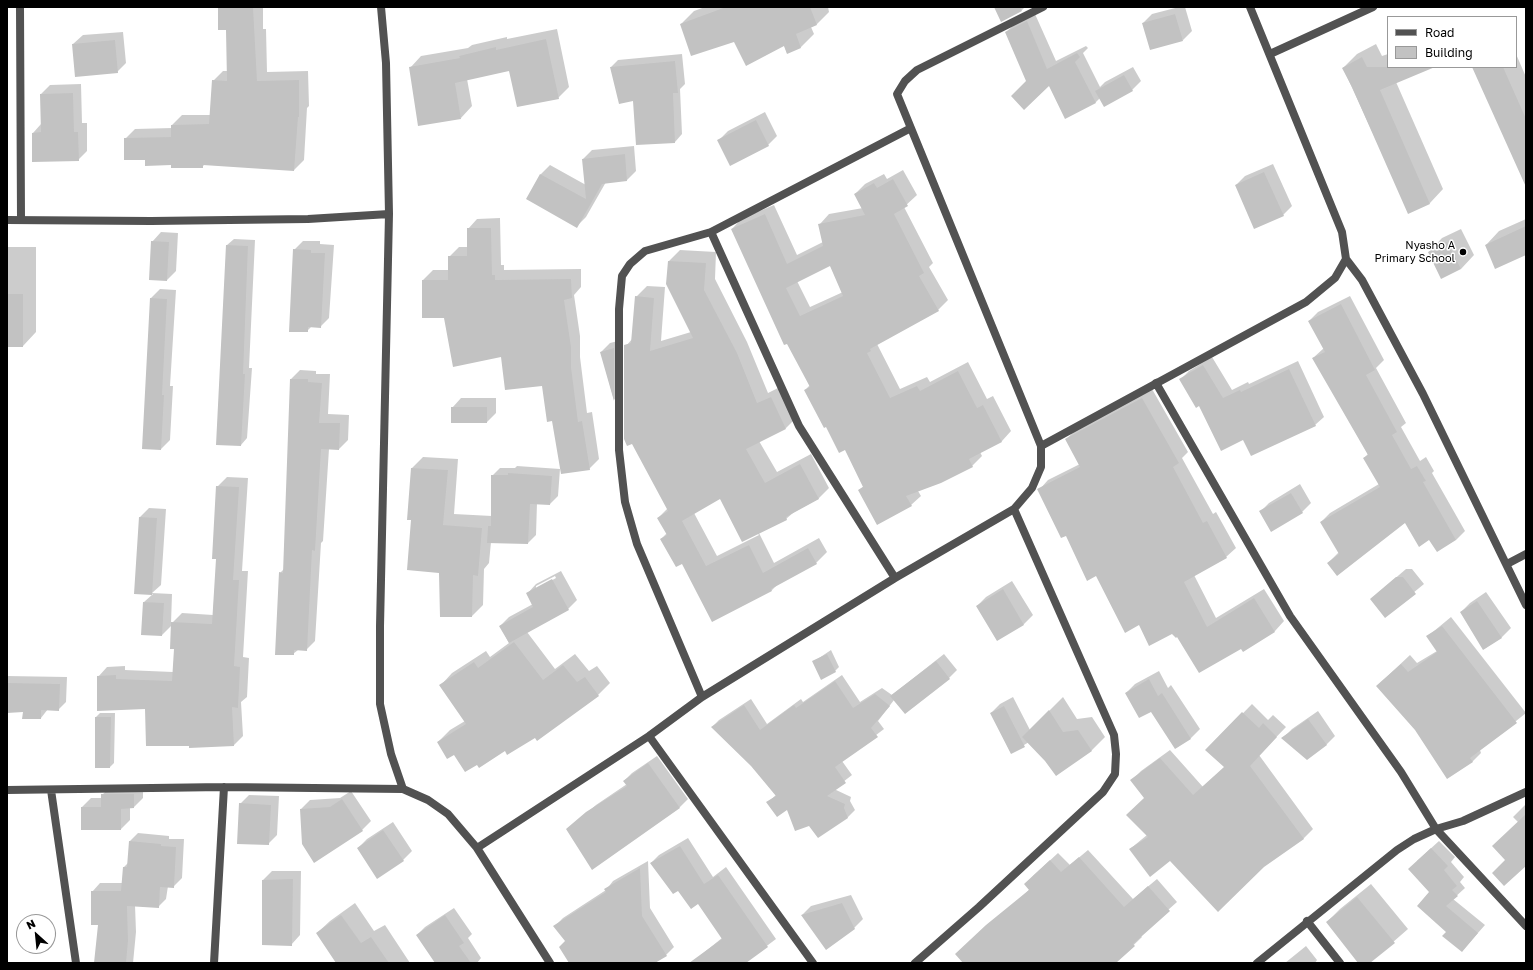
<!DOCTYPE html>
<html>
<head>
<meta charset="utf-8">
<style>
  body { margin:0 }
  #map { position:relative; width:1533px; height:970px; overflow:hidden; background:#fff; font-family:"Golos Text",sans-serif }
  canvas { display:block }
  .frame { position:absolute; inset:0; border:8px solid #000; pointer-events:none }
  .legend { position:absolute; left:1387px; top:16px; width:130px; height:52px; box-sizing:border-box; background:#fff; border:1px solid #999; margin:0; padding:5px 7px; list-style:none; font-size:12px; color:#000 }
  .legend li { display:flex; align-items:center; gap:8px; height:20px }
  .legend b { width:20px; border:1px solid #999 }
  .north { position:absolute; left:16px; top:914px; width:40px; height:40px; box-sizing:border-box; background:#fff; border:1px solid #999; border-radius:50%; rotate:333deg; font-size:11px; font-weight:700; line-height:16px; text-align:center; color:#000 }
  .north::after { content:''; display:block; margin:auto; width:14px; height:18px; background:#000; clip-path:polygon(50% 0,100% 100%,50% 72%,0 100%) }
</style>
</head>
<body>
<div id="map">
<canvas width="1533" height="970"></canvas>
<div class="frame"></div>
<ul class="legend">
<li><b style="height:5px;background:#525252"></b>Road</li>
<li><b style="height:11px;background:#c2c2c2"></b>Building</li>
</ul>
<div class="north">N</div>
</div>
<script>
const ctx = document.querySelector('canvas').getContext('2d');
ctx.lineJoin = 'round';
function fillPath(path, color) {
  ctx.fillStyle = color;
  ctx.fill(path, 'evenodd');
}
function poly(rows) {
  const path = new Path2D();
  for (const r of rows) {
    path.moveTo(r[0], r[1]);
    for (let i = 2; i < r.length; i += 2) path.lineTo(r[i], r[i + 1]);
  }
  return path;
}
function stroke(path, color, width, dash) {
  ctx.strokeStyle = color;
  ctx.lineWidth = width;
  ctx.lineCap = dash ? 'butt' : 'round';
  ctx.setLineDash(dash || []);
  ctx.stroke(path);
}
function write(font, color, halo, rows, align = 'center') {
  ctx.font = font + ' "Golos Text",sans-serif';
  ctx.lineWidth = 3;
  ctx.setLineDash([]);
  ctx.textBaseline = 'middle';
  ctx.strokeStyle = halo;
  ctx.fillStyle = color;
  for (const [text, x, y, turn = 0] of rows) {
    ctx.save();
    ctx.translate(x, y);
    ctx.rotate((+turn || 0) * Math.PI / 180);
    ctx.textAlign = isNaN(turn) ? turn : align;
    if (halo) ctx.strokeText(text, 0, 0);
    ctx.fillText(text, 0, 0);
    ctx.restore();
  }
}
fillPath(poly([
  [219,7,263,7,263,29,266,29,267,72,308,71,309,106,307,108,304,160,294,170,205,164,202,167,172,164,145,159,125,139,135,129,172,128,172,125,182,115,211,115,213,81,223,71,228,71,227,29],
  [705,7,828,7,829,12,817,24,811,27,814,34,801,47,787,53,784,45,734,41,681,24,694,11],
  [997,7,1025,7,1022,10],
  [1179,7,1185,7,1192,31,1183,40,1143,23,1152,14],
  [1035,14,1056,61,1086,46,1088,48,1083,53,1100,87,1105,82,1133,67,1141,81,1132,90,1100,98,1096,102,1066,117,1049,85,1028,81,1006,32,1015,24],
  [557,29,569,87,558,98,510,70,467,79,472,106,461,118,410,68,421,56,468,48,472,45,507,37,507,39],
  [123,32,126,63,117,72,73,44,83,35],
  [1376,44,1382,56,1388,54,1388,67,1428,67,1396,82,1443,189,1430,203,1409,212,1343,68,1357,54],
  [682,54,685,84,680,89,682,134,675,142,633,100,611,67,618,60],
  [1516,54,1526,77,1526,184,1474,67,1516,67],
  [81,84,82,123,87,123,87,151,78,160,33,133,41,124,41,94,50,85],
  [765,112,777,136,768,145,719,140,728,131],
  [634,146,636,171,627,180,606,182,586,217,577,226,527,199,541,174,550,165,586,185,583,159,592,150],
  [1273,164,1292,206,1283,215,1236,185,1245,176],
  [903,170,917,195,904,207,933,263,929,267,948,300,938,310,877,344,900,389,927,377,930,382,968,362,987,399,993,396,1011,431,1002,441,980,452,982,456,972,466,918,491,921,496,911,505,859,490,864,486,846,449,826,426,805,390,810,385,732,229,741,219,774,205,797,255,823,242,820,224,829,214,863,208,855,194,865,184,884,174,887,179],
  [830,265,843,292,810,307,797,281],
  [500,218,501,265,504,265,504,270,581,269,581,287,574,295,580,336,580,357,587,413,592,412,599,459,589,469,553,420,543,385,445,317,423,317,423,280,433,270,449,270,449,257,459,247,468,247,468,229,477,219],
  [1526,219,1526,254,1486,245,1499,231],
  [1461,229,1474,255,1461,269,1429,252,1442,238],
  [161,232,178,233,176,271,167,280,152,242],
  [234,239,255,240,249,368,252,368,247,438,241,445,227,245],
  [303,241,320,241,320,244,334,245,329,318,320,327,312,326,307,331,294,250],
  [8,247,36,247,36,332,23,346,7,346],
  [680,250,716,252,715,279,747,342,768,393,782,386,797,417,786,428,759,441,777,472,811,454,829,488,818,499,794,512,786,519,759,533,774,563,819,538,827,552,816,563,777,585,772,590,713,620,683,562,661,539,667,533,658,518,668,508,633,443,626,346,633,338,636,297,647,286,665,287,661,341,691,332,669,261],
  [721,497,759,535,717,556,694,513],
  [160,289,176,290,170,386,173,386,170,440,161,449,151,298],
  [1350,296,1384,360,1376,368,1406,423,1401,427,1420,461,1426,457,1434,471,1432,473,1465,531,1456,540,1430,539,1405,522,1328,563,1339,552,1321,522,1330,513,1379,484,1364,458,1368,454,1313,358,1324,348,1309,321,1318,312],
  [622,340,622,391,614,400,601,352,610,343],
  [1212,357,1232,390,1248,382,1249,384,1298,361,1324,417,1315,425,1199,404,1180,380,1189,371],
  [300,370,316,371,316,374,330,374,328,414,349,415,348,440,339,449,329,449,323,541,321,543,315,641,306,650,298,650,293,654,280,573,284,569,291,379],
  [1152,389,1188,452,1182,458,1213,514,1216,512,1236,548,1226,557,1194,575,1216,618,1264,589,1284,621,1275,631,1243,650,1242,647,1177,635,1173,632,1139,624,1097,575,1066,534,1039,490,1048,480,1080,464,1066,439,1076,430],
  [461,398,496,398,496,413,487,422,452,408],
  [423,457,458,459,454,514,492,516,492,476,500,468,515,468,517,466,560,469,558,496,550,504,537,503,536,535,528,543,491,542,489,563,484,569,483,605,472,616,440,572,412,519,412,468],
  [227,477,248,478,242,571,248,571,243,657,249,658,247,697,241,702,243,736,234,745,190,745,146,708,98,677,107,667,125,666,125,670,173,672,175,648,172,625,162,635,144,602,153,594,136,593,140,517,149,508,166,509,161,585,152,593,172,594,171,624,182,613,213,615,217,558,217,487],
  [1300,484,1311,503,1302,512,1260,512,1269,503],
  [1406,569,1412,569,1424,584,1385,616,1371,599],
  [561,571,577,600,568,609,527,632,555,669,575,654,589,671,597,666,610,683,598,695,537,740,535,737,477,763,454,753,438,742,450,730,465,721,441,685,452,673,486,651,490,657,509,643,500,626,509,617,533,604,527,594,536,584],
  [555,576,556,578,536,589,536,586],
  [1012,581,1033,615,1024,624,997,640,977,606,986,597],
  [1486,592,1511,628,1502,637,1484,649,1461,612,1470,603],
  [1451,617,1526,713,1480,750,1481,753,1472,762,1416,729,1377,686,1410,655,1417,663,1437,651,1428,636],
  [831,650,839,667,835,671,813,662],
  [944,654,957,670,949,678,894,700,878,721,884,729,842,761,852,775,834,789,851,797,850,801,855,810,848,817,818,837,810,824,787,808,768,802,776,795,751,765,712,727,719,720,751,699,767,724,801,699,803,702,842,675,860,702,882,688,892,695],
  [1159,671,1168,688,1171,685,1200,729,1191,738,1176,748,1152,711,1126,693,1135,684],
  [7,676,67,677,66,702,58,710,48,709,41,718,24,711,7,712],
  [1013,697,1030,730,1063,697,1077,719,1092,717,1105,737,1092,750,1056,775,1046,760,1029,742,1011,753,991,713,1000,704],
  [1252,704,1268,720,1273,715,1286,727,1259,755,1313,829,1303,839,1170,860,1130,849,1147,835,1145,798,1132,780,1141,771,1170,750,1203,787,1225,767,1207,750],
  [1318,711,1335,736,1326,745,1283,738,1292,729],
  [100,713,115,713,114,763,110,767,96,767,96,717],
  [657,756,688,799,680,807,592,869,568,829,596,805,627,784,624,781,632,773],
  [143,785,143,798,134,807,130,808,130,820,121,829,82,829,82,807,91,798,102,798,102,795,111,786],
  [351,791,371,821,362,830,301,809,310,800,340,798],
  [249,795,279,796,277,835,268,844,240,804],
  [1526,804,1526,863,1507,860,1518,822,1513,817],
  [393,822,412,851,403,860,378,877,358,848,367,839],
  [138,833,169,836,169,839,184,839,182,878,173,887,168,886,166,899,158,907,135,905,136,932,133,963,95,963,99,924,92,892,100,883,123,883,124,867,128,863,130,841],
  [688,838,713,877,726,867,776,939,744,963,691,963,722,938,698,902,678,889,651,863,659,855],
  [1439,841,1455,857,1451,862,1464,877,1460,882,1465,888,1453,899,1485,925,1462,951,1447,932,1417,861],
  [1088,850,1133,899,1157,879,1177,902,1140,935,1142,937,1115,963,1061,963,1018,900,1030,889,1033,876,1058,853,1070,865],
  [648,861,650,908,674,947,666,955,654,963,571,963,567,941,555,926,563,918,606,890,613,881],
  [272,871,301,871,300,935,291,945,263,880],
  [1371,884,1408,929,1369,963,1359,963,1327,922,1340,909],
  [851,895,863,919,854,928,802,915,811,906],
  [355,903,374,931,385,925,410,963,338,963,317,933,330,921],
  [454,908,472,934,468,938,481,958,477,963,446,963,417,935,425,927],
  [1306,946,1317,960,1315,963,1285,963]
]), '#0003');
fillPath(poly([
  [218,7,253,7,257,81,299,80,299,117,298,117,294,171,203,165,203,168,171,168,171,165,145,166,145,160,124,160,124,138,171,137,171,125,209,124,212,80,227,81,226,30,218,30],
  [726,7,810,7,817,25,796,34,801,48,787,54,784,46,746,66,734,42,691,56,680,24],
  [994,7,1020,7,1022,11,1001,22],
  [1175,14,1183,41,1150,50,1142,23],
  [1027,21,1047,69,1077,53,1080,57,1075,62,1096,103,1065,119,1049,86,1024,110,1011,96,1026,81,1005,32],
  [546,39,559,99,517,107,509,71,455,83,461,119,418,126,409,67,460,58,459,56,496,47,496,50],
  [115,40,118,73,75,77,72,44],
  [1362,57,1367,67,1435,67,1380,90,1430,204,1408,214,1352,87,1342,68],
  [675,61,678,93,673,93,675,143,636,145,633,101,619,104,610,67],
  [1472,67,1503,67,1526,119,1526,187],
  [1124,75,1133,91,1104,107,1095,91],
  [73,93,74,132,78,132,79,161,32,162,32,133,41,132,40,94],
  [756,120,769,146,730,166,717,140],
  [625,154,627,181,602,184,577,228,526,199,540,174,586,199,582,159],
  [1264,172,1284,216,1254,229,1235,185],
  [893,179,908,206,894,214,924,273,919,276,939,311,870,349,871,351,867,353,890,398,917,386,920,391,958,371,977,408,983,405,1002,442,969,459,973,467,941,483,906,496,912,506,877,525,858,490,863,487,845,450,839,453,826,427,824,428,804,390,810,387,787,344,784,345,731,229,765,214,787,264,823,246,818,224,865,215,854,194,874,183,877,188],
  [830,266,843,296,800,316,786,288],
  [1526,226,1526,255,1495,269,1485,245],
  [467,228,491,228,492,275,495,275,495,280,571,279,572,298,564,300,571,347,571,367,578,422,582,421,590,470,561,474,552,421,547,422,542,386,505,390,501,357,453,367,444,318,422,318,422,280,448,280,448,256,467,256],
  [151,241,169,242,167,281,149,280],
  [1447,242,1461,269,1441,279,1428,252],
  [226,245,248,246,243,374,245,374,241,446,216,445],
  [293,249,311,250,311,253,325,253,321,328,308,327,308,332,289,332],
  [668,261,706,263,704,290,737,353,757,403,771,397,786,429,746,449,765,483,800,464,819,499,786,517,787,520,742,542,720,499,682,521,706,566,749,545,763,573,808,548,817,564,771,589,772,591,712,622,682,564,676,567,660,539,667,535,657,518,668,511,632,444,627,446,624,439,624,345,631,343,635,296,654,298,650,351,693,338,666,284],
  [7,294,23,294,23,347,7,347],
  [150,298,167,299,162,395,164,395,161,450,142,449],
  [1341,304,1375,370,1366,375,1397,432,1392,435,1411,469,1417,466,1426,481,1423,482,1456,540,1437,552,1429,540,1419,547,1405,523,1337,576,1327,563,1339,554,1320,522,1380,487,1363,458,1368,455,1312,358,1325,352,1308,321],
  [614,348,614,401,600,352],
  [1203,365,1223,398,1240,390,1241,392,1289,369,1316,426,1251,456,1243,440,1221,451,1199,406,1196,408,1179,379],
  [290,379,308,379,308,382,322,383,319,423,340,423,339,450,321,449,315,551,312,550,307,651,294,650,294,655,275,655,279,572,283,573],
  [1142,398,1179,463,1173,467,1203,523,1207,521,1227,558,1184,582,1207,627,1254,598,1275,632,1243,652,1241,649,1199,673,1177,637,1176,638,1172,634,1149,646,1139,625,1125,633,1096,576,1087,581,1066,536,1061,538,1037,489,1080,467,1065,439],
  [451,407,487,407,487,423,451,423],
  [411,468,448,470,443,525,482,528,478,576,473,575,472,617,440,617,439,573,407,570,411,520,407,520],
  [508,473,552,476,550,505,530,504,528,544,487,543,488,526,491,526,491,475,508,475],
  [216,486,239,487,233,580,239,580,234,666,240,667,238,708,232,707,234,746,189,748,189,746,146,746,145,709,97,711,97,676,116,675,116,679,172,681,174,649,170,649,171,622,212,624,216,559,212,559],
  [1291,493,1303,513,1271,532,1259,511],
  [139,517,157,518,152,595,134,594],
  [1396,577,1403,577,1416,594,1385,618,1370,599],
  [552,579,569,610,509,643,499,626,533,607,526,593],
  [1003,589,1024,625,997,641,976,606],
  [1477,601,1502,638,1483,650,1460,612],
  [143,602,164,603,162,636,141,635],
  [1442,626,1517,723,1470,758,1473,762,1447,779,1415,730,1376,686,1401,664,1408,672,1437,652,1426,636],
  [514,642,543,680,563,665,577,682,585,677,599,696,537,741,535,738,507,755,505,751,479,768,477,765,465,772,454,755,447,759,437,742,466,724,439,685,474,662,478,668],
  [827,654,836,672,821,680,812,661],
  [936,661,950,679,905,714,890,696],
  [1149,679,1158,696,1162,693,1191,739,1175,749,1151,712,1139,718,1125,693],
  [835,681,853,708,875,694,890,706,871,728,878,737,835,767,846,783,827,796,845,804,844,808,848,818,818,838,809,826,795,831,787,810,777,817,766,802,776,796,751,766,711,727,744,705,760,730,794,705,796,708],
  [7,683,60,684,59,711,41,710,41,719,22,719,23,712,7,713],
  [1004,706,1025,747,1011,754,990,713],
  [1049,710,1063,732,1078,730,1092,751,1056,776,1045,761,1022,737],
  [1242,712,1259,728,1263,723,1277,737,1250,766,1304,839,1264,867,1218,912,1170,861,1150,877,1129,849,1148,837,1126,815,1144,798,1130,780,1160,758,1193,795,1224,767,1205,750],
  [95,717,111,717,110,768,95,768],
  [1308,719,1327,745,1307,760,1281,738],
  [648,763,680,808,592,870,566,829,586,812,627,786,623,781],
  [101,794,134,794,134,808,121,809,121,830,81,830,81,807,101,807],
  [342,799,363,831,314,863,302,844,300,809,330,807],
  [239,803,271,805,269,845,237,844],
  [1526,814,1526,866,1504,886,1492,873,1505,860,1492,846],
  [383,830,404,861,377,879,357,848],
  [129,841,161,844,161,846,176,847,174,888,160,887,159,908,127,906,128,941,126,963,94,963,98,925,91,925,91,891,121,891,123,867,127,867],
  [680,846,704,884,718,875,768,947,746,963,689,963,722,939,698,904,691,909,678,891,673,894,650,863],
  [1431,848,1448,866,1444,870,1457,886,1452,890,1458,896,1446,906,1478,933,1462,952,1442,936,1446,932,1417,906,1429,892,1408,869],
  [1079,857,1124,907,1148,886,1170,911,1133,944,1135,946,1116,963,963,963,955,954,986,925,1029,890,1024,884,1050,860,1061,872],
  [640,868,642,916,667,956,655,963,569,963,559,947,565,941,553,926,606,892,604,889],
  [293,879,292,946,262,945,262,880],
  [1357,897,1395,943,1370,963,1358,963,1326,922],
  [842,903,855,929,826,950,801,915],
  [341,915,361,943,371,937,389,963,336,963,316,933],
  [445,915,464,943,459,946,471,963,435,963,416,935]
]), '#c2c2c2');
stroke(poly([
  [20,7,21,219],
  [381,7,386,63,389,214,380,626,380,704,391,754,403,789],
  [1270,54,1373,7],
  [7,220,151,221,308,219,389,214],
  [711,232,799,426,895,578],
  [1346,259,1362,280,1423,394,1526,605],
  [1156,383,1290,616,1401,772,1436,829,1526,926],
  [1041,446,1306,302,1335,278,1346,259,1342,232,1250,7],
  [1507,564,1526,554],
  [702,697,637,544,625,502,619,450,619,309,622,276,630,264,645,251,711,232,911,128],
  [649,736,813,963],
  [7,790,224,787,403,789,428,800,448,814,477,848,550,963],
  [51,790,76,963],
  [477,848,649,736,702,697,895,578,1014,509,1032,488,1041,467,1041,446,897,94,905,81,917,70,1043,7],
  [1307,921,1340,963],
  [214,963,224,787],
  [915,963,979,907,1103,792,1115,774,1116,754,1114,735,1014,509],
  [1257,963,1397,850,1414,839,1436,829,1463,821,1526,792]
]), '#525252', 8);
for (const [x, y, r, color] of [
  [1463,252,4,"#000"]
]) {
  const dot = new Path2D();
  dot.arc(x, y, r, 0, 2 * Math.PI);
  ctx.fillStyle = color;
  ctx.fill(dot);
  stroke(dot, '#fff', 1.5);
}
write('11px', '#000', '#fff', [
  ["Nyasho A",1455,246],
  ["Primary School",1455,259]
], 'right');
</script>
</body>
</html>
